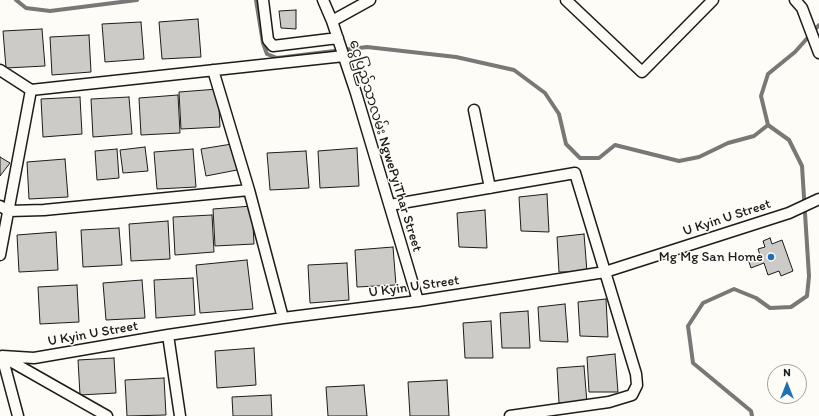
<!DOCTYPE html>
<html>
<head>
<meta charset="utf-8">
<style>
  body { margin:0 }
  #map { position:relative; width:819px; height:416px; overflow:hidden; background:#fdfcf7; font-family:Itim,sans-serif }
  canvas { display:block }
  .north { position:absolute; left:767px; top:364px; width:40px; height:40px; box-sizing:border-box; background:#fdfcf7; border:1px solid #a3a29f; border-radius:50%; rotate:0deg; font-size:11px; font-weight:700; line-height:16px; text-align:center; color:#1c1c1c }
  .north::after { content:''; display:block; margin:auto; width:14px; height:18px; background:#1f6fb2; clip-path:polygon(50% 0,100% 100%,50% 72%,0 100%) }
</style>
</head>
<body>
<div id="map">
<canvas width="819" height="416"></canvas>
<div class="north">N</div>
</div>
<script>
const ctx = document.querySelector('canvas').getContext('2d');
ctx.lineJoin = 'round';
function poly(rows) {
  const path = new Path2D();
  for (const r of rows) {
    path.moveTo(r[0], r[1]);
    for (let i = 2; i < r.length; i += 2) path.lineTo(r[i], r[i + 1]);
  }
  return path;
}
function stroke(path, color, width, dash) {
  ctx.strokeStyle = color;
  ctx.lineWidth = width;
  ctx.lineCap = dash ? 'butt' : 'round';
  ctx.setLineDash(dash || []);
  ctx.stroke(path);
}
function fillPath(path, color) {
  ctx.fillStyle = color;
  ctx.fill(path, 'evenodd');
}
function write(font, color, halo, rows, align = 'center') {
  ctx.font = font + ' Itim,"Noto Sans Myanmar",sans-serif';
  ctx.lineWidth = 3;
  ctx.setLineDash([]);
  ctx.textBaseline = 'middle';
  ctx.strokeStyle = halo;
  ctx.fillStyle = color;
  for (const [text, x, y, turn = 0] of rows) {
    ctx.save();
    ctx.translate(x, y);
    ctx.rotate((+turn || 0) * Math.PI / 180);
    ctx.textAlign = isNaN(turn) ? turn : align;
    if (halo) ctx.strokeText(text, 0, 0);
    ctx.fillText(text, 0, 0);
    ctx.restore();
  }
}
stroke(poly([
  [16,0,26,8,50,11,137,0],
  [256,0,263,43,267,54,277,58,367,47,456,57,514,70,545,93,559,114,566,144,580,158,599,158,615,145,679,161,699,157,728,143,754,136,768,125],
  [752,416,751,411,693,363,688,326,703,303,734,289,756,298,770,308,791,307,807,296,809,276,802,166,789,140,768,125,761,96,768,74,795,52,819,25]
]), '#797876', 4);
const building = poly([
  [296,10,296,29,281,28,279,11,296,10],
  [198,19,201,57,162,59,159,22,198,19],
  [141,22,144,59,105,62,102,24,141,22],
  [42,29,45,66,6,68,3,31,42,29],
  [89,35,91,72,52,75,50,37,89,35],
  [218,89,220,127,181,129,179,92,218,89],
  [178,95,180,133,141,135,139,98,178,95],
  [80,97,82,134,43,137,41,99,80,97],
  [129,97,132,134,93,137,91,99,129,97],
  [232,144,237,170,206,176,201,149,232,144],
  [145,147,148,171,123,173,120,150,145,147],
  [357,148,359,186,320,188,318,151,357,148],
  [117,149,119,178,97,180,95,151,117,149],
  [193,149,196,187,157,189,154,152,193,149],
  [306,151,309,188,270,190,267,153,306,151],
  [0,157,10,163,0,176,0,157],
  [65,159,68,197,29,199,27,162,65,159],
  [547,194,549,232,521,231,519,197,547,194],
  [252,206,254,244,215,246,213,209,252,206],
  [485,210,487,248,459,247,457,213,485,210],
  [212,215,214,252,175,255,173,217,212,215],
  [168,221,170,259,131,261,129,224,168,221],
  [119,228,122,265,83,267,81,230,119,228],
  [56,232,58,270,19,272,17,235,56,232],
  [584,234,587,272,559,272,557,237,584,234],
  [770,238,772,244,782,240,793,271,781,276,779,271,768,275,764,263,751,268,748,259,760,255,758,249,765,247,763,241,770,238],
  [393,247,396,285,357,287,355,250,393,247],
  [247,260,253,309,200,313,196,265,247,260],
  [347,263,349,300,310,303,308,265,347,263],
  [193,278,195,315,156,318,154,280,193,278],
  [142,280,145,318,106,320,103,283,142,280],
  [77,285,79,322,40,324,38,287,77,285],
  [606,299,608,337,580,336,578,302,606,299],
  [565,304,568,342,540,341,538,307,565,304],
  [528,311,530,348,502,348,500,313,528,311],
  [491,321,493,358,465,358,463,323,491,321],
  [254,348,256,385,217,388,215,351,254,348],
  [615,354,618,392,589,392,587,357,615,354],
  [114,358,116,393,80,395,78,360,114,358],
  [584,366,587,403,559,403,557,368,584,366],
  [164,378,166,415,127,416,125,380,164,378],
  [447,380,449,416,410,416,408,382,447,380],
  [364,385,367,416,328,416,326,387,364,385],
  [271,395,272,416,233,416,232,397,271,395]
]);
fillPath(building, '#cccbc8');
stroke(building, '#1c1c1c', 1);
const street = poly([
  [263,0,268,40,273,46,338,38],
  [323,0,332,21,356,93,418,301],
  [566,0,642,72,713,0],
  [795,0,802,8,819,53],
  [332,21,370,0],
  [0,70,31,90,344,56],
  [213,70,249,190,283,318],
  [474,110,490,188],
  [390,205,575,173,636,374,637,385,632,395,609,402,510,416],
  [0,206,9,211,44,210,249,190],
  [0,255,31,90],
  [168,335,180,416],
  [2,356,34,358,168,335,283,318,418,301,605,272,789,213,819,199],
  [2,356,18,416],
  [5,358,107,416]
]);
stroke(street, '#1c1c1c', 13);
stroke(street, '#fdfcf7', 10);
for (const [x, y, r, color] of [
  [771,257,4,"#1f6fb2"]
]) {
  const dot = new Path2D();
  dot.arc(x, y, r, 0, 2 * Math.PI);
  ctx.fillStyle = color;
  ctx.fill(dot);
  stroke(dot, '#fdfcf7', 1.5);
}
write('14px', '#1c1c1c', '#fdfcf7', [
  ["ငွေပြည်သာလမ်း NgwePyiThar Street",385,146,73],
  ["U Kyin U Street",727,218,-18],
  ["U Kyin U Street",414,287,-8],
  ["U Kyin U Street",93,334,-10]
]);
write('14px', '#1c1c1c', '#fdfcf7', [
  ["Mg Mg San Home",763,257]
], 'right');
</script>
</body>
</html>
